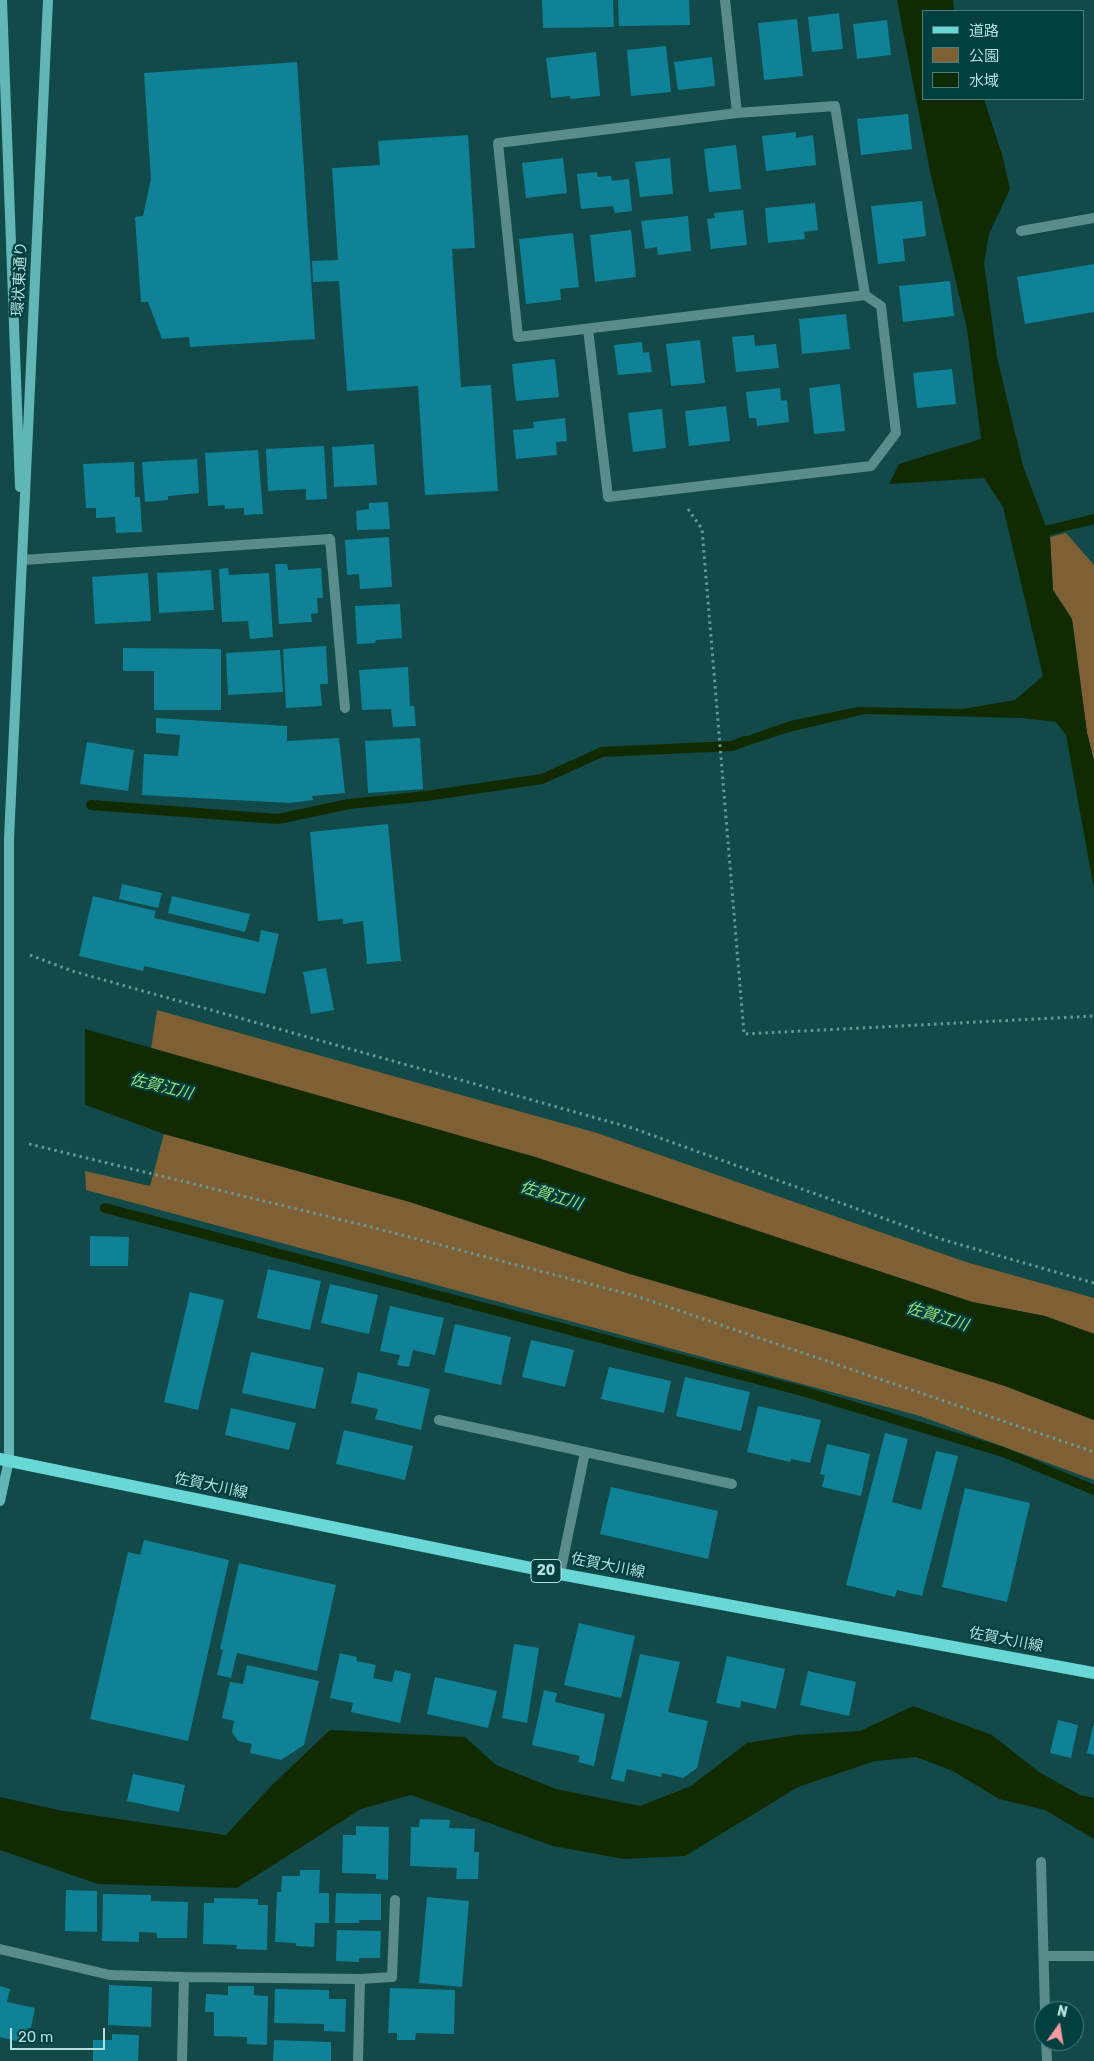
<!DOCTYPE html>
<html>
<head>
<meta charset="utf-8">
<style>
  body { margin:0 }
  #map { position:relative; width:1094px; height:2061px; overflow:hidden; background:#124949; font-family:Rubik,"Noto Sans JP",sans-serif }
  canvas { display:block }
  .legend { position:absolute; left:922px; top:10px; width:162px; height:90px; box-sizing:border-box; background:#023f3f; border:1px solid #497f7f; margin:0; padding:6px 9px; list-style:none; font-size:15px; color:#b3dfde }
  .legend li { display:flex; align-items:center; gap:10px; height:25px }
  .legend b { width:25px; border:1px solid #497f7f }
  .north { position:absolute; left:1034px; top:2001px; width:50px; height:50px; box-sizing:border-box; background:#023f3f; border:1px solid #497f7f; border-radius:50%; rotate:13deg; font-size:14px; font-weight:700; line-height:20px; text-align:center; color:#b3dfde }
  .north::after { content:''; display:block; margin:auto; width:18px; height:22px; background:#f49aa1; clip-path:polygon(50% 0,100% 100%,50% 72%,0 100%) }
  .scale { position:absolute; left:10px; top:2028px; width:95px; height:22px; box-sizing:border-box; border:2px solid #b3dfde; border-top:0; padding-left:6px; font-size:15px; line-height:18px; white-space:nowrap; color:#b3dfde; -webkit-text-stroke:4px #023f3f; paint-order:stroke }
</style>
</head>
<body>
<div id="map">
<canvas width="1094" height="2061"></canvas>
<ul class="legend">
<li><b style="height:6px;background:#68d7d6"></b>道路</li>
<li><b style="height:14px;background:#7e6034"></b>公園</li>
<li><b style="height:14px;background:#122a02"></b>水域</li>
</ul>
<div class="north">N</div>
<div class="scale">20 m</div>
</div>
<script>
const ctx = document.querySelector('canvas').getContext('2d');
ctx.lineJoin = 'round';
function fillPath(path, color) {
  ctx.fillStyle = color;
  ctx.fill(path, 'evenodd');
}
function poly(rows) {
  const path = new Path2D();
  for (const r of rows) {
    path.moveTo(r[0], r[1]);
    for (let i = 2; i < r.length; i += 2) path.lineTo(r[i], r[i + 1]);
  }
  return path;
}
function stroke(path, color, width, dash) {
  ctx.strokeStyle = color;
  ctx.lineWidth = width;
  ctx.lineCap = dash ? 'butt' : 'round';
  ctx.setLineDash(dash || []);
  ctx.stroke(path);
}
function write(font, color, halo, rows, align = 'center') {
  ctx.font = font + ' Rubik,"Noto Sans JP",sans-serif';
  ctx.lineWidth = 4.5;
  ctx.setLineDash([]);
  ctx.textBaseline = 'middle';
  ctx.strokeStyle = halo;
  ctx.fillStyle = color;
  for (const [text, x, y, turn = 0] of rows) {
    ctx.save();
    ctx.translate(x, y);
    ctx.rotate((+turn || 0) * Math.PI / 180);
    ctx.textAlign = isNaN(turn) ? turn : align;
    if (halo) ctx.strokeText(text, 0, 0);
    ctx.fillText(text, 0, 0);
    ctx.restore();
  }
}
fillPath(poly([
  [1066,533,1094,565,1094,761,1087,733,1072,619,1053,590,1050,537],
  [157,1010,597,1133,966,1262,1094,1298,1094,1334,1045,1316,972,1302,535,1157,151,1049],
  [164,1134,410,1202,630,1274,841,1335,1005,1386,1094,1420,1094,1480,920,1416,86,1190,85,1171,150,1186]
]), '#7e6034');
fillPath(poly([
  [897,0,953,0,954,11,923,11,923,99,984,99,1003,158,1010,189,989,234,984,264,997,357,1023,466,1050,537,1053,590,1072,619,1087,733,1094,761,1094,889,1066,735,1056,722,1022,718,865,714,789,732,740,748,731,750,733,741,790,721,858,707,963,709,1015,700,1043,676,1003,507,984,478,889,484,899,464,981,439,967,329,930,171],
  [0,1011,85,1029,535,1157,972,1302,1045,1316,1094,1334,1094,1420,1005,1386,841,1335,630,1274,410,1202,164,1134,86,1105,0,1082],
  [913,1706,992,1735,1039,1772,1080,1795,1094,1798,1094,1839,1045,1810,999,1799,953,1771,916,1757,875,1761,798,1787,685,1856,624,1859,553,1846,411,1795,361,1809,237,1888,98,1884,0,1850,0,1797,58,1810,226,1835,271,1786,330,1730,465,1737,496,1765,556,1789,640,1806,691,1786,747,1743,796,1735,860,1731]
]), '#122a02');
fillPath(poly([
  [0,1009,85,1027,85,1108,0,1085]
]), '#124949');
stroke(poly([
  [1037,533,1094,519],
  [91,805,278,819,349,804,426,796,542,779,602,752,732,746,745,741],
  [105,1208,802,1391,1003,1452,1094,1490]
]), '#122a02', 10);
fillPath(poly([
  [542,0,613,0,614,27,543,28],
  [618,0,689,0,690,25,619,26],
  [839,13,843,49,812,52,808,17],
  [797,19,803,76,764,80,758,23],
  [887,20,891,55,857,59,853,24],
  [666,46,671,92,631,96,627,50],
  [596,52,600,96,570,99,570,96,551,98,546,58],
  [712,57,715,86,678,90,674,62],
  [297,62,315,339,190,347,189,337,162,339,148,302,141,302,135,217,143,216,151,179,144,73],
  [908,114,912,149,861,155,857,119],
  [796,132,796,138,813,135,816,165,766,171,762,136],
  [468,135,475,248,452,249,461,387,491,385,498,491,425,495,418,386,347,391,339,281,313,282,312,261,338,260,332,168,380,165,378,141],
  [736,145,741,189,709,192,704,149],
  [563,158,567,193,526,198,522,163],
  [670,158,673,194,640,197,635,162],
  [597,172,598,177,611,176,612,181,629,179,632,211,615,213,613,206,581,209,577,174],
  [922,201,926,236,903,239,905,261,878,264,871,206],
  [815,203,818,230,804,232,805,239,768,243,765,208],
  [743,210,747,245,711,249,707,219,715,218,714,213],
  [688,216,691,251,658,255,657,247,645,249,641,221],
  [631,230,636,277,595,282,590,235],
  [573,233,579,287,560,289,561,300,526,304,519,239],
  [1094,264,1094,312,1025,324,1017,277],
  [950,281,954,316,903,322,899,286],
  [846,314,850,349,802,354,799,319],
  [754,335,755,346,776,344,779,368,736,372,732,337],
  [700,340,705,383,671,386,666,344],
  [642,342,643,353,649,352,652,372,618,375,614,345],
  [555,359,559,397,516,401,512,364],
  [952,369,956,404,917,408,913,373],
  [840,384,845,431,814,434,809,388],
  [780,388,781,401,787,400,789,422,757,426,756,418,749,418,746,392],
  [726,406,730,441,689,446,685,411],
  [662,409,666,448,633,452,628,413],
  [565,418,567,441,556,442,557,455,516,459,513,430,534,428,533,422],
  [374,444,377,485,334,487,332,447],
  [324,446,327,499,306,500,306,489,268,491,266,449],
  [258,450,263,514,244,515,244,508,225,509,225,505,208,506,205,453],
  [197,459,199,493,168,496,168,500,145,502,142,462],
  [134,462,135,497,140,497,142,532,116,533,115,517,96,518,96,508,86,508,83,464],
  [388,502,390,529,357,530,356,511,369,509,369,503],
  [389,537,392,587,360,589,359,574,347,575,345,540],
  [275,564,287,564,288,570,321,568,323,598,317,598,318,613,311,614,312,622,279,624],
  [228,568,229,575,269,573,273,637,250,639,248,621,222,622,219,569],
  [211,570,214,610,159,613,157,573],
  [148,573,151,621,95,624,92,577],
  [400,604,402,638,376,640,375,643,357,644,355,606],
  [326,646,328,684,320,684,322,706,286,708,283,649],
  [123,648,221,649,221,710,154,710,154,671,123,671],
  [280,650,283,692,228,695,226,653],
  [408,667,410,706,414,706,416,726,393,727,391,709,362,710,359,670],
  [156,718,287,726,287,741,339,738,345,793,312,796,313,800,290,803,142,795,144,754,178,756,180,735,156,733],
  [420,738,423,789,368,793,365,741],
  [87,742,134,750,128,791,80,784],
  [388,824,401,961,367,964,363,921,343,924,343,919,318,921,310,832],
  [122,884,162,893,158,908,119,899],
  [93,896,156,911,154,918,259,942,261,930,279,934,265,994,144,966,143,971,79,956],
  [172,896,250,914,245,932,168,913],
  [326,968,334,1010,311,1014,303,972],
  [90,1236,129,1237,128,1266,90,1266],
  [268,1269,321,1281,310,1330,257,1318],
  [330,1284,378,1295,369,1334,321,1323],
  [190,1292,224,1300,198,1410,164,1402],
  [390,1306,444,1318,435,1355,413,1350,409,1367,397,1365,400,1355,380,1351],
  [455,1324,511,1337,501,1385,444,1372],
  [531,1340,574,1350,565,1387,522,1377],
  [251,1352,324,1368,315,1409,242,1393],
  [609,1367,671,1381,664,1413,601,1399],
  [358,1372,430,1389,421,1430,375,1419,378,1409,351,1403],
  [685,1377,750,1392,741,1431,676,1416],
  [758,1406,821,1420,810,1463,791,1459,790,1462,747,1452],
  [231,1408,296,1423,289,1450,225,1435],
  [344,1430,413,1446,405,1480,336,1464],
  [885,1433,908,1439,892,1502,921,1510,936,1451,958,1456,922,1596,897,1590,895,1597,846,1585],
  [827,1444,870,1454,861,1496,822,1487,825,1475,820,1474],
  [611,1487,718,1511,708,1559,600,1534],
  [965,1488,1030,1503,1007,1602,942,1587],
  [144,1540,229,1560,188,1741,90,1719,128,1552,140,1555],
  [239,1563,336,1585,317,1671,237,1653,231,1678,217,1675,223,1650,220,1649],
  [579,1623,635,1636,621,1698,564,1685],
  [514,1644,539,1648,527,1723,502,1718],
  [340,1653,357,1657,356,1661,376,1665,373,1678,392,1682,395,1670,411,1674,400,1723,351,1712,353,1703,330,1698],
  [640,1654,680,1662,668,1712,708,1721,697,1768,683,1778,662,1773,661,1777,627,1769,624,1782,611,1779],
  [727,1656,785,1669,776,1709,741,1701,740,1708,716,1703],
  [247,1665,319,1681,304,1745,281,1760,250,1753,252,1744,238,1741,232,1732,234,1721,222,1718,230,1682,243,1684],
  [808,1671,856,1682,849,1716,800,1705],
  [435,1677,497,1691,488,1728,427,1714],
  [544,1690,557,1693,555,1702,605,1714,594,1766,578,1762,580,1756,532,1745],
  [1058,1720,1078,1725,1071,1758,1050,1753],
  [1093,1726,1094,1726,1094,1755,1087,1753],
  [133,1774,185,1785,179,1812,127,1801],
  [420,1819,450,1820,449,1828,475,1829,474,1852,479,1852,478,1879,456,1879,457,1868,410,1866,411,1827,419,1827],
  [356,1826,389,1827,388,1880,376,1879,376,1874,342,1873,343,1835,356,1835],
  [300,1870,320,1870,319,1893,329,1893,329,1923,315,1923,314,1947,296,1946,296,1943,275,1942,277,1892,281,1892,282,1876,300,1876],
  [66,1890,97,1891,97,1932,65,1931],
  [336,1893,381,1894,381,1920,359,1920,359,1923,335,1923],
  [103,1894,151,1895,151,1901,188,1902,187,1938,157,1938,157,1933,139,1932,139,1942,102,1941],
  [427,1897,469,1901,462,1987,419,1983],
  [214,1898,258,1899,258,1905,268,1905,267,1950,236,1949,237,1945,203,1944,204,1903,214,1903],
  [337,1930,381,1931,380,1958,359,1958,359,1962,336,1961],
  [109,1985,152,1987,151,2027,108,2025],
  [0,1986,10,1989,7,2002,35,2008,31,2028,27,2028,24,2043,0,2037],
  [228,1986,254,1986,254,1995,268,1996,267,2045,247,2044,247,2037,214,2036,214,2012,205,2012,206,1994,228,1995],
  [390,1988,455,1990,454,2034,416,2033,415,2040,397,2040,397,2033,388,2033],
  [275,1989,329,1990,329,1999,346,1999,345,2032,324,2031,324,2024,274,2023],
  [112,2034,139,2035,138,2061,93,2061,93,2040,112,2040],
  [274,2040,331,2042,331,2061,273,2061]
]), '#108297');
stroke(poly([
  [688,509,702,529,744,1034,1094,1016],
  [30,955,72,971,632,1128,944,1240,1094,1283],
  [29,1144,371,1227,636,1296,1094,1452]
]), '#679898', 3, [2.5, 4]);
stroke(poly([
  [737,113,498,143,518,337,865,295],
  [1021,231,1094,218],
  [588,329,608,497,871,466,896,433,881,306,865,295,835,106,737,113,725,0],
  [23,560,330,539,345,708],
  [439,1420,732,1484],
  [560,1574,585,1452],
  [1041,1862,1045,2011],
  [0,1949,110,1975,184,1977,182,2061],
  [1044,1956,1094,1956],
  [184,1977,360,1979,392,1977,395,1900],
  [1046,2041,1047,2061],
  [358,2061,360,1979]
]), '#5a8c8c', 10);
stroke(poly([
  [2,0,20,487],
  [0,1501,9,1460,9,839,48,0]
]), '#63b6b6', 10);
stroke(poly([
  [0,1459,560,1574,1094,1673]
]), '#68d7d6', 12);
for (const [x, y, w] of [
  [546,1571,30]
]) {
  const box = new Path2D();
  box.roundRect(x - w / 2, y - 11.5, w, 23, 4);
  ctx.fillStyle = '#023f3f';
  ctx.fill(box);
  stroke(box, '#b3dfde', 1);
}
write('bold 14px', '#b3dfde', null, [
  ["20",546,1571]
]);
write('15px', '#b3dfde', '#023f3f', [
  ["環状東通り",20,279,-87],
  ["佐賀大川線",211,1486,12],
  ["佐賀大川線",608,1566,11],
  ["佐賀大川線",1006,1640,11]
]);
write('italic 16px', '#9dde77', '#023f3f', [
  ["佐賀江川",161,1087,14],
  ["佐賀江川",551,1196,17],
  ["佐賀江川",937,1317,17]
]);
</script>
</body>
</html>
